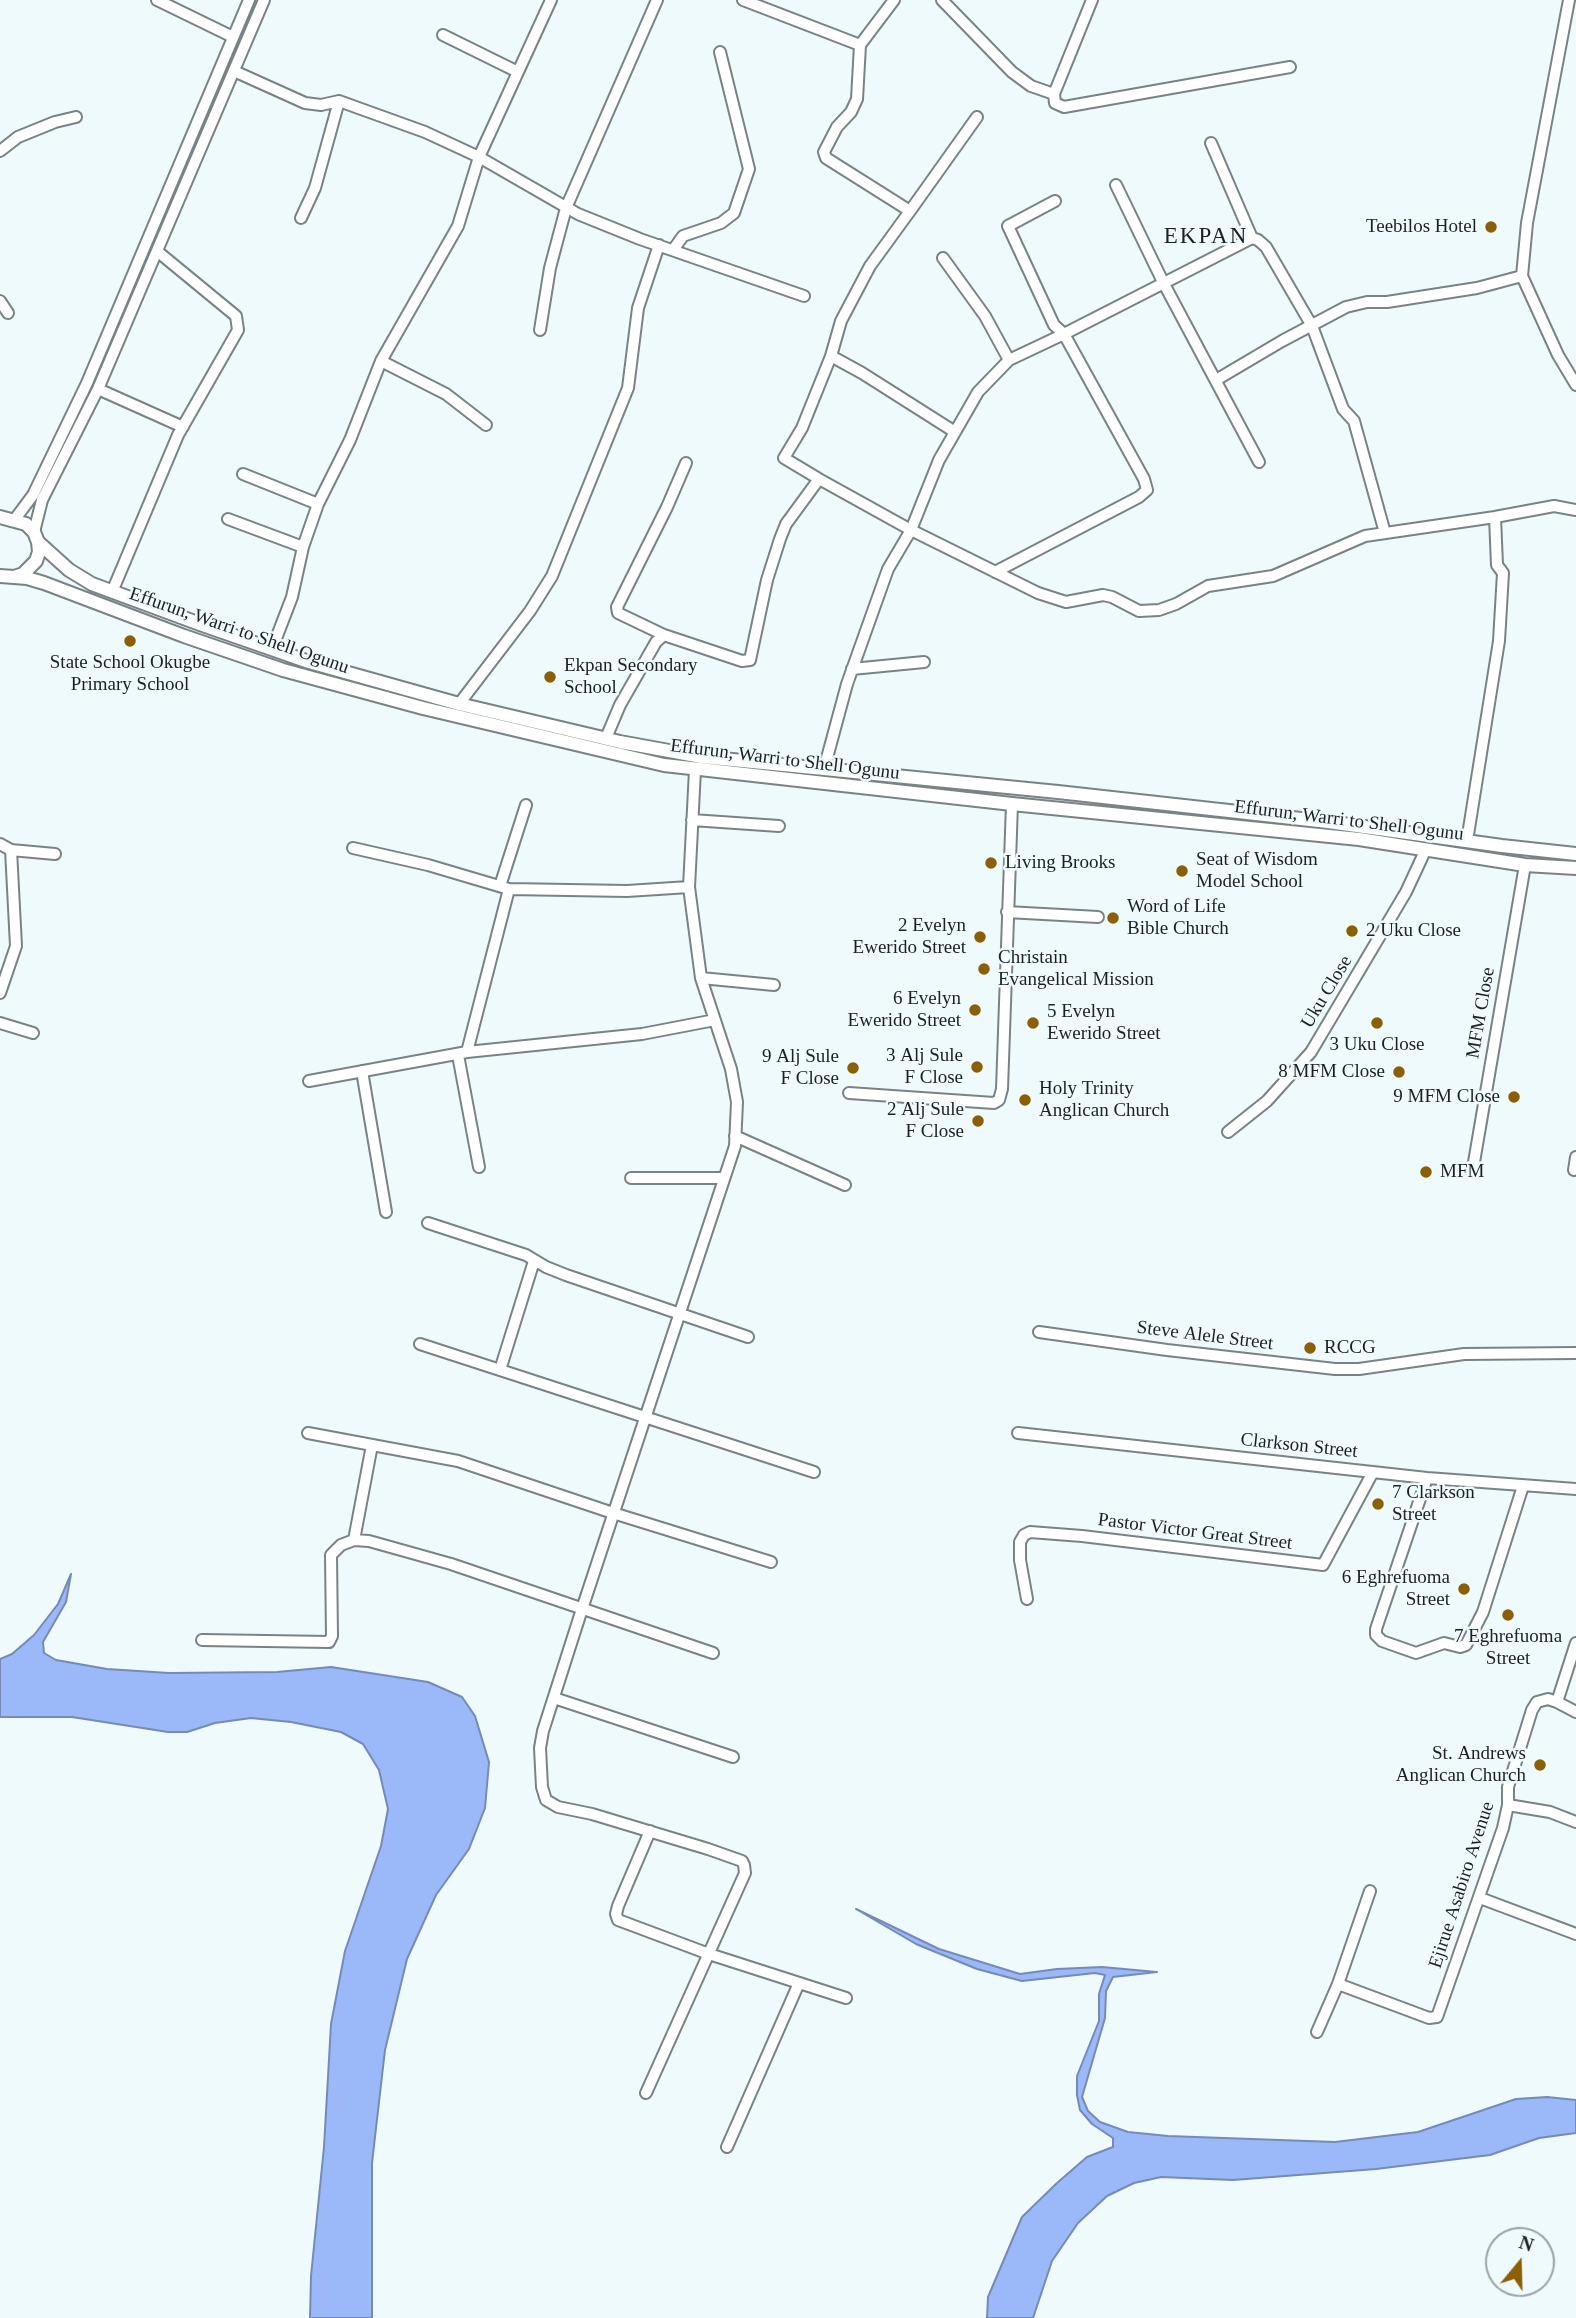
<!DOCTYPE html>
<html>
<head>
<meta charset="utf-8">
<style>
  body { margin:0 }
  #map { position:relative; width:1576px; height:2318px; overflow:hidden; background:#effafc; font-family:"Times New Roman",serif }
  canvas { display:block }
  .north { position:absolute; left:1485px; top:2227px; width:70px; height:70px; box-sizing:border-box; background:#effafc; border:2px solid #9ba3a4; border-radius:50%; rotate:19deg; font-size:19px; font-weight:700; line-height:28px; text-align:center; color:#1c2021 }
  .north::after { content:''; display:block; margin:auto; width:24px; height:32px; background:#8c5f04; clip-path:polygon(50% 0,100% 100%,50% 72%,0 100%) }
</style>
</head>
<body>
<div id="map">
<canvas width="1576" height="2318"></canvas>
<div class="north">N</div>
</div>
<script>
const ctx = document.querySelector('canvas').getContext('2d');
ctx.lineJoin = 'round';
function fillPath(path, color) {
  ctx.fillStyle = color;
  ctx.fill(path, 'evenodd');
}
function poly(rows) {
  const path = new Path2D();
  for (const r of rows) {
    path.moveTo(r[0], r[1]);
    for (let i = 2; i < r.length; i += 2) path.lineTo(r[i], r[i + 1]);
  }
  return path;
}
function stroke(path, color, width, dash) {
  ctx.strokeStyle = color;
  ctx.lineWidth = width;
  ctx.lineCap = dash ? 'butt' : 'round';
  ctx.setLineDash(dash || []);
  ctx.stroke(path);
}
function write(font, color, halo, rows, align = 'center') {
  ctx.font = font + ' "Times New Roman",serif';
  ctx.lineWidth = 5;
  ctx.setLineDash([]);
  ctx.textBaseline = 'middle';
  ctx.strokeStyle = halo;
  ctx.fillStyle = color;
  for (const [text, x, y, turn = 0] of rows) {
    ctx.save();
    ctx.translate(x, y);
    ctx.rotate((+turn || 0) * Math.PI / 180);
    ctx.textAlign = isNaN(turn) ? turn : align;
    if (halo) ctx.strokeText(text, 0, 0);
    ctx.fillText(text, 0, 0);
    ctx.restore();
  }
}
const water = poly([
  [71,1574,66,1602,43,1642,44,1653,56,1660,107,1669,169,1673,277,1672,331,1667,428,1682,462,1697,475,1716,489,1762,485,1808,469,1849,436,1895,407,1959,385,2050,372,2163,372,2318,310,2318,311,2276,324,2147,331,2024,345,1951,381,1846,388,1809,379,1770,363,1744,341,1732,291,1722,251,1718,215,1723,187,1732,168,1732,72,1717,0,1717,0,1659,12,1654,34,1635,58,1604,71,1574],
  [856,1909,939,1949,1020,1974,1057,1969,1102,1967,1157,1972,1113,1977,1106,1991,1105,2018,1082,2097,1088,2111,1100,2122,1128,2132,1168,2136,1335,2142,1418,2132,1516,2099,1547,2097,1576,2100,1576,2133,1539,2138,1490,2155,1376,2169,1233,2180,1161,2177,1134,2183,1107,2196,1078,2223,1052,2261,1033,2318,987,2318,988,2297,1022,2217,1057,2183,1087,2157,1113,2147,1113,2138,1092,2124,1080,2110,1077,2095,1077,2076,1099,2021,1099,1994,1105,1975,1095,1973,1022,1981,977,1969,916,1944,856,1909]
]);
fillPath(water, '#9bb8f8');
stroke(water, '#758ab8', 2);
const minor = poly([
  [157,0,233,37],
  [743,0,860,45,894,0],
  [942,0,1012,72,1031,86,1054,94],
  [1092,0,1054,94,1055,103,1064,107,1290,67],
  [1569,0,1527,223,1522,276,1558,355,1576,385],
  [443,35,518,72],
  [860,45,857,99,851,112,837,127,824,152,826,158,910,211,870,266,841,321,831,356,862,373,955,432],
  [234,71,305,103,321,105,339,101,425,132,479,157,578,214,640,239,804,296],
  [1211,143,1252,238,1258,240,1266,247,1312,326,1343,409,1354,421,1385,533],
  [0,151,18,137,55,122,76,117],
  [1116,185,1163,282,1259,462],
  [910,211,977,117],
  [301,218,315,188,339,101],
  [673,250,683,236,721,223,734,213,749,169,720,52],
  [943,258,985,316,1009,360],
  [0,301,8,313],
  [540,330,550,268,566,208,657,0],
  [831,356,802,428,784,458,819,479,911,530,1038,593,1066,602,1103,595,1112,597,1139,611,1159,610,1176,604,1208,586,1273,576,1365,536,1495,517,1554,506,1576,510],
  [381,361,446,394,486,425],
  [1216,380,1282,341,1346,307,1367,302,1387,302,1477,288,1522,276],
  [98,389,183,427],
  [243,474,318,504],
  [15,519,33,495,87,383,249,0],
  [228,519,303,547],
  [34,532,42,500,98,389,264,0],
  [995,572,1139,497,1147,490,1144,479,1064,334,1054,325,1008,226,1055,201],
  [112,592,178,435,238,330,236,316,157,251],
  [664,635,742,661,750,660,767,580,780,539,786,524,819,479],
  [272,649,292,597,303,547,318,504,350,440,381,361,458,226,479,157,551,0],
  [852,669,924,662],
  [459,704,530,611,552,576,628,388,638,308,659,245],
  [606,738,620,705,656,642,664,635,618,613,617,607,667,507,686,463],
  [824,769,847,684,888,569,911,530,939,460,978,392,1009,360,1064,334,1252,238],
  [692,820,779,826],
  [1467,841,1499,641,1503,573,1497,565,1495,517],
  [0,844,11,850,55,854],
  [353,848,428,865,509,889,627,891,689,887],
  [500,886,526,805],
  [1007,912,1098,917],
  [701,978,774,985],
  [0,993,16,946,11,850],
  [0,1023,33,1033],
  [467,1052,509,889],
  [458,1055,479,1167],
  [362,1071,386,1212],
  [309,1081,467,1052,642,1034,715,1020],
  [849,1093,994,1103,999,1100,1002,1089,1012,804],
  [1228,1132,1267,1101,1311,1052,1406,892,1426,849],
  [735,1136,845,1185],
  [1473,1168,1525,865],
  [1574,1170,1576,1157],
  [631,1178,724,1178],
  [428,1223,526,1255,546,1267,566,1275,748,1337],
  [534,1261,500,1370,814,1472],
  [1039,1332,1167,1350,1335,1369,1359,1369,1464,1354,1576,1353],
  [420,1344,500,1370],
  [308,1433,458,1461,613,1513,771,1562],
  [1018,1433,1427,1478,1576,1489],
  [1427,1478,1376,1629,1376,1635,1382,1641,1416,1653,1444,1643,1460,1647,1466,1645,1483,1612,1523,1486],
  [354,1540,372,1445],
  [1027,1599,1020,1560,1020,1542,1024,1535,1030,1532,1082,1536,1323,1565,1373,1472],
  [202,1640,329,1642,332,1636,331,1555,341,1545,354,1540,369,1541,451,1564,713,1653],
  [554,1698,733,1757],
  [1557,1702,1576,1643],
  [1508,1805,1550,1812,1576,1822],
  [650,1831,618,1906,616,1914,618,1920,709,1954,846,1998],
  [1480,1898,1576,1934],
  [1338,1984,1429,2018,1437,2017,1503,1828,1508,1805,1508,1787,1532,1710,1537,1702,1548,1699,1557,1702,1576,1712],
  [1317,2032,1338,1984,1370,1891],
  [646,2093,745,1873,744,1865,742,1861,708,1849,592,1814,558,1807,546,1800,542,1787,540,1748,543,1731,582,1609,735,1146,737,1102,731,1069,701,978,689,887,695,770],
  [727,2147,799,1983]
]);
const major = poly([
  [0,517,26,524,34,532,38,542,39,552,36,561,23,574,14,577,0,576],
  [38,542,69,570,92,584,200,624,309,662,459,704,620,742,702,757,1058,792,1328,822,1502,846,1576,854],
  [14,577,27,578,44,583,184,636,283,670,423,708,664,765,1012,804,1359,839,1525,865,1576,868]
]);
stroke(minor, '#798385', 14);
stroke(major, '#798385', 16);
stroke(minor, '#fff', 10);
stroke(major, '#fff', 12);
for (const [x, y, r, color] of [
  [1491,227,7,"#8c5f04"],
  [130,641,7,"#8c5f04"],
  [550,677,7,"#8c5f04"],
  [991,863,7,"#8c5f04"],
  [1182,871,7,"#8c5f04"],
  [1113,918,7,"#8c5f04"],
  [1352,931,7,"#8c5f04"],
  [980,937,7,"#8c5f04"],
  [984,969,7,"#8c5f04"],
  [975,1010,7,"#8c5f04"],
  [1033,1023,7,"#8c5f04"],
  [1377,1023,7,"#8c5f04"],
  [977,1067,7,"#8c5f04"],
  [853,1068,7,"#8c5f04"],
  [1399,1072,7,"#8c5f04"],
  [1514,1097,7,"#8c5f04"],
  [1025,1100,7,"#8c5f04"],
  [978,1121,7,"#8c5f04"],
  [1426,1172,7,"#8c5f04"],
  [1310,1348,7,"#8c5f04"],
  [1378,1504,7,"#8c5f04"],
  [1464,1589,7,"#8c5f04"],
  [1508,1615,7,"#8c5f04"],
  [1540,1765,7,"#8c5f04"]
]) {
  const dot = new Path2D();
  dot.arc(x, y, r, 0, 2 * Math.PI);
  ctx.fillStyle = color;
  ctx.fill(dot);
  stroke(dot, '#effafc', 2.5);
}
write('19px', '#1c2021', '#effafc', [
  ["Teebilos Hotel",1477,227,"right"],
  ["State School Okugbe",130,663,"center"],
  ["Primary School",130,685,"center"],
  ["Ekpan Secondary",564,666],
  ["School",564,688],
  ["Seat of Wisdom",1196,860],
  ["Model School",1196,882],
  ["Living Brooks",1005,863],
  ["Word of Life",1127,907],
  ["Bible Church",1127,929],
  ["2 Evelyn",966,926,"right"],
  ["Ewerido Street",966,948,"right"],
  ["2 Uku Close",1366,931],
  ["Christain",998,958],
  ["Evangelical Mission",998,980],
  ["6 Evelyn",961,999,"right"],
  ["Ewerido Street",961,1021,"right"],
  ["5 Evelyn",1047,1012],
  ["Ewerido Street",1047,1034],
  ["3 Uku Close",1377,1045,"center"],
  ["3 Alj Sule",963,1056,"right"],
  ["F Close",963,1078,"right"],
  ["9 Alj Sule",839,1057,"right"],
  ["F Close",839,1079,"right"],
  ["8 MFM Close",1385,1072,"right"],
  ["Holy Trinity",1039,1089],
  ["Anglican Church",1039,1111],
  ["9 MFM Close",1500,1097,"right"],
  ["2 Alj Sule",964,1110,"right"],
  ["F Close",964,1132,"right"],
  ["MFM",1440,1172],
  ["RCCG",1324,1348],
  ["7 Clarkson",1392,1493],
  ["Street",1392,1515],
  ["6 Eghrefuoma",1450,1578,"right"],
  ["Street",1450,1600,"right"],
  ["7 Eghrefuoma",1508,1637,"center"],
  ["Street",1508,1659,"center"],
  ["St. Andrews",1526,1754,"right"],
  ["Anglican Church",1526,1776,"right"]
], 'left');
write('19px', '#1c2021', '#effafc', [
  ["Effurun, Warri to Shell Ogunu",239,631,19],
  ["Effurun, Warri to Shell Ogunu",785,760,7],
  ["Effurun, Warri to Shell Ogunu",1349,821,7],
  ["Uku Close",1327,992,-59],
  ["MFM Close",1481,1013,-80],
  ["Steve Alele Street",1205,1336,7],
  ["Clarkson Street",1299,1446,6],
  ["Pastor Victor Great Street",1195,1532,7],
  ["Ejirue Asabiro Avenue",1462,1885,-72]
]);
ctx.letterSpacing = '2px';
write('23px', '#1c2021', '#effafc', [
  ["EKPAN",1206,237]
]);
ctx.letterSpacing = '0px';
</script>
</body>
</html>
